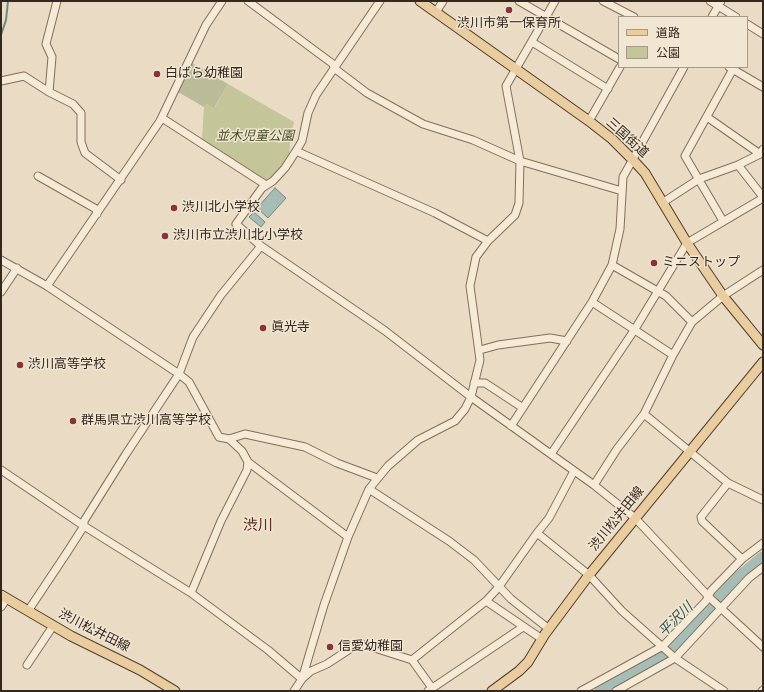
<!DOCTYPE html>
<html>
<head>
<meta charset="utf-8">
<style>
  body { margin:0 }
  #map { position:relative; width:764px; height:692px; overflow:hidden; background:#e9dbc4; font-family:"Times New Roman","Noto Sans JP",serif }
  canvas { display:block }
  .frame { position:absolute; inset:0; border:2px solid #33271f; pointer-events:none }
  .legend { position:absolute; left:618px; top:16px; width:130px; height:52px; box-sizing:border-box; background:#f1e6d2; border:1px solid #a59a8a; margin:0; padding:5px 7px; list-style:none; font-size:12px; color:#33271f }
  .legend li { display:flex; align-items:center; gap:8px; height:20px }
  .legend b { width:20px; border:1px solid #a59a8a }
</style>
</head>
<body>
<div id="map">
<canvas width="764" height="692"></canvas>
<div class="frame"></div>
<ul class="legend">
<li><b style="height:5px;background:#e9cd9f"></b>道路</li>
<li><b style="height:11px;background:#c4c699"></b>公園</li>
</ul>
</div>
<script>
const ctx = document.querySelector('canvas').getContext('2d');
ctx.lineJoin = 'round';
function fillPath(path, color) {
  ctx.fillStyle = color;
  ctx.fill(path, 'evenodd');
}
function poly(rows) {
  const path = new Path2D();
  for (const r of rows) {
    path.moveTo(r[0], r[1]);
    for (let i = 2; i < r.length; i += 2) path.lineTo(r[i], r[i + 1]);
  }
  return path;
}
function stroke(path, color, width, dash) {
  ctx.strokeStyle = color;
  ctx.lineWidth = width;
  ctx.lineCap = dash ? 'butt' : 'round';
  ctx.setLineDash(dash || []);
  ctx.stroke(path);
}
function write(font, color, halo, rows, align = 'center') {
  ctx.font = font + ' "Times New Roman","Noto Sans JP",serif';
  ctx.lineWidth = 3;
  ctx.setLineDash([]);
  ctx.textBaseline = 'middle';
  ctx.strokeStyle = halo;
  ctx.fillStyle = color;
  for (const [text, x, y, turn = 0] of rows) {
    ctx.save();
    ctx.translate(x, y);
    ctx.rotate((+turn || 0) * Math.PI / 180);
    ctx.textAlign = isNaN(turn) ? turn : align;
    if (halo) ctx.strokeText(text, 0, 0);
    ctx.fillText(text, 0, 0);
    ctx.restore();
  }
}
fillPath(poly([
  [228,84,294,122,291,133,289,157,272,177,265,181,202,140,204,107,206,104,215,107]
]), '#c4c699');
fillPath(poly([
  [192,63,228,84,214,108,207,104,204,107,178,92]
]), '#babc97');
const water = poly([
  [275,188,286,198,268,218,257,208,275,188],
  [254,212,265,222,261,227,249,217,254,212]
]);
fillPath(water, '#a5bdb4');
stroke(water, '#6d8a81', 1);
stroke(poly([
  [1,35,6,20,8,1]
]), '#6d8a81', 2);
stroke(poly([
  [601,691,659,659,674,646,739,578,763,558]
]), '#a5bdb4', 13);
const minor = poly([
  [57,1,46,44,52,57,49,92,73,104,81,113,81,142,85,153,121,180],
  [248,1,333,64,334,68,367,93,423,124,473,140,520,161,622,191],
  [380,1,316,95,308,113,302,141,296,151,285,168,273,181,262,188,236,224,261,246,384,330,471,397,594,485,635,518,711,599,763,647],
  [519,1,619,59],
  [603,1,634,17],
  [710,1,736,17],
  [436,12,443,1],
  [712,17,721,1],
  [747,24,763,34],
  [532,42,608,89],
  [729,67,763,87],
  [1,81,24,76,49,92],
  [707,117,760,154],
  [162,118,266,185],
  [589,121,620,67],
  [296,151,435,213,488,241],
  [738,165,763,197],
  [38,176,96,209,97,214],
  [662,203,699,179,738,165,760,154,763,149],
  [723,221,685,156,733,69],
  [1,260,47,286,179,374,189,382,219,437,229,439,245,434,305,447,337,463,377,478],
  [612,265,666,296,692,322],
  [47,286,160,121,206,25,222,1],
  [1,292,17,268],
  [592,302,673,355],
  [480,350,498,345,550,338,567,341],
  [474,383,485,383,523,408],
  [644,414,728,483,763,500],
  [511,426,592,302,612,265,620,229,623,177,684,67],
  [551,454,635,329,687,243,763,198],
  [248,462,348,537],
  [1,470,84,526,191,593,268,650,302,679,311,671,327,664,359,643,412,660,432,688],
  [728,483,701,517,702,521,742,559],
  [594,485,617,449,644,414,673,355,692,322,723,296,763,270],
  [369,489,449,541,474,560,511,599,549,629],
  [537,533,549,518,574,471],
  [191,593,221,521,247,470,248,462,242,451,229,439],
  [486,601,542,639],
  [1,607,7,598],
  [28,611,66,554,84,526,84,521,126,454,179,374,193,337,221,295,261,246],
  [412,660,486,601,498,588,537,533,589,575,622,611,675,658,724,691],
  [27,665,53,626],
  [294,691,302,679,324,605,348,537,369,489,388,466,418,440,455,421,465,409,471,397,480,360,470,286,476,257,488,241,515,215,519,203,520,161,506,86,555,1],
  [428,691,523,627],
  [581,691,663,646,706,601,711,591,742,559,763,543],
  [616,691,675,658,749,578,763,567],
  [762,691,763,690]
]);
const major = poly([
  [420,1,589,121,612,139,633,160,645,173,687,243,723,296,763,345],
  [1,595,71,636,140,670,175,691],
  [492,691,519,671,528,662,545,634,589,575,763,362]
]);
stroke(minor, '#826e5c', 9);
stroke(major, '#503d30', 11);
stroke(minor, '#f5ead6', 7);
stroke(major, '#e9cd9f', 9);
for (const [x, y, r, color] of [
  [509,10,4,"#8b3239"],
  [157,74,4,"#8b3239"],
  [174,208,4,"#8b3239"],
  [165,236,4,"#8b3239"],
  [654,263,4,"#8b3239"],
  [263,328,4,"#8b3239"],
  [20,365,4,"#8b3239"],
  [73,421,4,"#8b3239"],
  [330,647,4,"#8b3239"]
]) {
  const dot = new Path2D();
  dot.arc(x, y, r, 0, 2 * Math.PI);
  ctx.fillStyle = color;
  ctx.fill(dot);
  stroke(dot, '#f1e6d2', 1.5);
}
write('13px', '#33271f', '#f1e6d2', [
  ["渋川市第一保育所",509,24,"center"],
  ["白ばら幼稚園",165,74],
  ["渋川北小学校",182,208],
  ["渋川市立渋川北小学校",173,236],
  ["ミニストップ",662,263],
  ["眞光寺",271,328],
  ["渋川高等学校",28,365],
  ["群馬県立渋川高等学校",81,421],
  ["信愛幼稚園",338,647]
], 'left');
write('italic 13px', '#474e27', '#f1e6d2', [
  ["並木児童公園",255,137]
]);
write('13px', '#33271f', '#f1e6d2', [
  ["三国街道",627,138,42],
  ["渋川松井田線",617,519,-51],
  ["渋川松井田線",94,631,27]
]);
write('italic 14px', '#2f524d', '#f1e6d2', [
  ["平沢川",676,620,-45]
]);
write('15px', '#5c2a22', '#f1e6d2', [
  ["渋川",258,526]
]);
</script>
</body>
</html>
